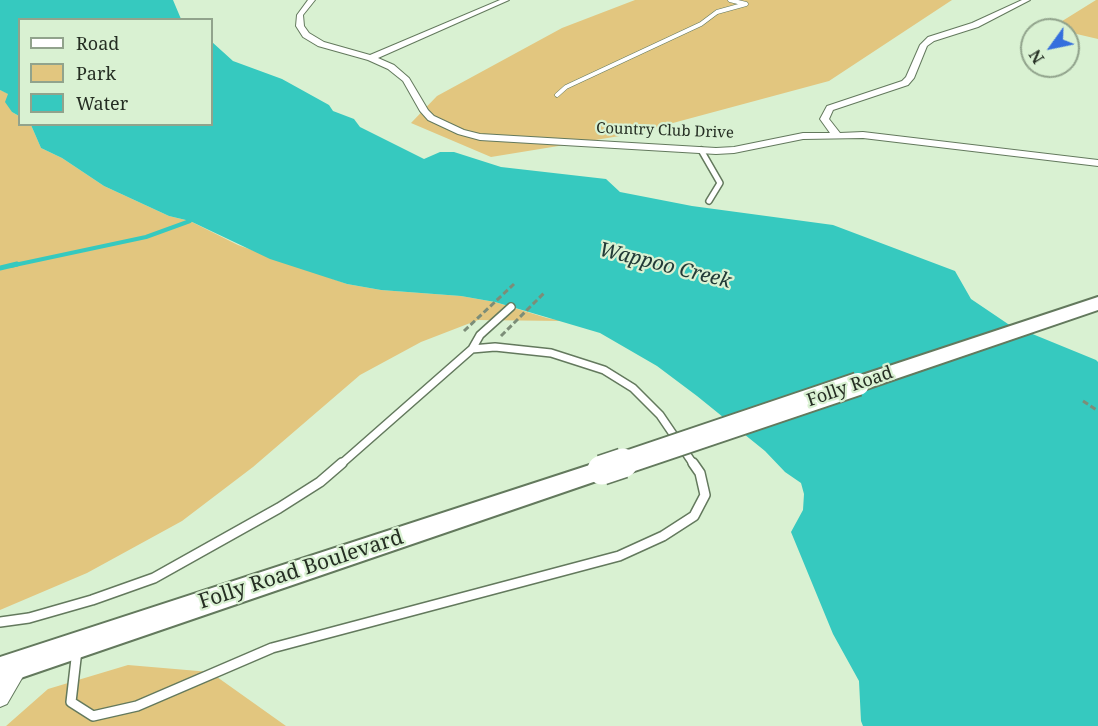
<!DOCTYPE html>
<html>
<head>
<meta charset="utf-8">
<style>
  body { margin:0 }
  #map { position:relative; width:1098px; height:726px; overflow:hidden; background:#d9f1d2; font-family:"Noto Serif",serif }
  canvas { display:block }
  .legend { position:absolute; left:18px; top:18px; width:195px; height:108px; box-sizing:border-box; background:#d9f1d2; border:2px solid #91a38c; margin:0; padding:8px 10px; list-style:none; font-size:18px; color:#252e23 }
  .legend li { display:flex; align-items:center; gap:12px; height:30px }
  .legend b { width:30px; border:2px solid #91a38c }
  .north { position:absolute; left:1020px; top:18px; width:60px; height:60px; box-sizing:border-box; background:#d9f1d2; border:2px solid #91a38c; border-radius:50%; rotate:237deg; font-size:16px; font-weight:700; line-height:24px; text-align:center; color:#252e23 }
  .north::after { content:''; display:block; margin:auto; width:21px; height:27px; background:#356fdd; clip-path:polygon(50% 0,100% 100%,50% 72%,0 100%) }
</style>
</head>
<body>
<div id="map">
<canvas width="1098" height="726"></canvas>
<ul class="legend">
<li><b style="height:8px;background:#fff"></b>Road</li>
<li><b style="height:16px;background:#e2c67f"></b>Park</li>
<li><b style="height:16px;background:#36c9bf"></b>Water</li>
</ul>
<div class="north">N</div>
</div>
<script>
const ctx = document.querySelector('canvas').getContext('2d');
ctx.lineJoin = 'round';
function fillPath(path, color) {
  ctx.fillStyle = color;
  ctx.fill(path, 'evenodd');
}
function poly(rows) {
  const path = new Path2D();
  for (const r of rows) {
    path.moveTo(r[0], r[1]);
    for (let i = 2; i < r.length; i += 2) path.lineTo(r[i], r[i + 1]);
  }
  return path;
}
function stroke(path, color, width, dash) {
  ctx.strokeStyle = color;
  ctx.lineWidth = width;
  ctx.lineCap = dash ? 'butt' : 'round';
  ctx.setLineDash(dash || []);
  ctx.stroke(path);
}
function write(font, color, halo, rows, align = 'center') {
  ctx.font = font + ' "Noto Serif",serif';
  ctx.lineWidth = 4.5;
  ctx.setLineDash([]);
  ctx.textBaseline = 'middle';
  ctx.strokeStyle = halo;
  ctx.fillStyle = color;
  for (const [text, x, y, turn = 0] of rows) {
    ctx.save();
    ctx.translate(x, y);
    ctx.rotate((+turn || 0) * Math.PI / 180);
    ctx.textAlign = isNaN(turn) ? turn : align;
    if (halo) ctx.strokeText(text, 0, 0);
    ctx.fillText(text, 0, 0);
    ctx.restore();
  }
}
fillPath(poly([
  [635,0,952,0,829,81,632,134,491,157,411,123,437,96,562,28],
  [1096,0,1098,0,1098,39,1051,28],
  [0,90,9,94,12,112,19,116,20,124,31,125,41,148,62,158,104,186,169,216,190,221,238,245,347,284,381,290,461,296,495,302,547,318,563,321,478,320,421,342,360,375,253,467,182,521,87,573,0,610],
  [128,665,210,672,286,726,6,726,48,689]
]), '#e2c67f');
fillPath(poly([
  [0,0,173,0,181,19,20,20,19,116,12,112,5,102,8,94,0,90],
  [212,42,233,61,282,79,329,105,333,111,354,119,360,127,424,159,440,152,454,152,501,167,606,179,620,192,692,206,833,225,955,271,971,299,1008,324,1096,360,1098,362,1098,726,863,726,861,721,859,681,833,634,791,532,803,510,804,494,801,483,785,472,765,451,697,396,657,366,600,333,495,302,461,296,381,290,347,284,270,259,190,221,169,216,104,186,62,158,41,148,31,125,212,124]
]), '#36c9bf');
stroke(poly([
  [10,266,146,237,190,221]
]), '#36c9bf', 4);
stroke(poly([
  [0,268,17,264]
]), '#36c9bf', 5);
const laneFar3 = poly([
  [557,95,566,87,701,24,717,12,746,4,730,0]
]);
const laneFar2 = poly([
  [701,150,720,183,709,201]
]);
const laneFar1 = poly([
  [472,349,480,335,511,307],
  [340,465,472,349,495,347,551,353,604,370,633,388,660,415,694,465]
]);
const lane = poly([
  [0,622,29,618,92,600,154,578,279,508,320,482,342,463],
  [77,650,71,702,93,716,137,706,272,648,619,556,663,536,694,516,705,495,700,473,693,463]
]);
const street = poly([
  [308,0,315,0,303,15,304,26,309,33,324,42,370,55,500,0,509,0,378,58,394,65,409,78,428,110,434,116,464,130,480,134,716,148,734,147,803,133,830,133,820,119,827,106,902,81,906,77,920,45,928,37,972,23,1022,0,1030,0,978,27,934,41,927,46,914,78,908,85,833,110,829,119,840,133,863,132,1098,160,1098,166,863,138,803,139,734,153,716,154,480,140,458,134,428,120,420,111,403,81,388,69,368,60,318,46,303,37,296,26,297,15,308,0],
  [19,658,26,660,29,666,7,704,0,707,0,680,12,660,19,658]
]);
const primary = poly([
  [1098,297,1098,310,866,389,858,391,850,389,846,384,850,379,1098,297],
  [602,461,611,464,615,470,611,476,0,685,0,657,602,461]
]);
stroke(laneFar3, '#63795d', 5);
stroke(laneFar2, '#63795d', 8);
stroke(laneFar1, '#63795d', 10);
stroke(lane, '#63795d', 12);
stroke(street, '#63795d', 2);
stroke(primary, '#63795d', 4);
stroke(poly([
  [464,331,514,284],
  [501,336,544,293],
  [1083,401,1098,411]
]), '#7c8d78', 3, [6, 3]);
stroke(laneFar3, '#fff', 4);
stroke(laneFar2, '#fff', 5);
stroke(laneFar1, '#fff', 7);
stroke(lane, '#fff', 9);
fillPath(street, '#fff');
fillPath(primary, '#fff');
const primaryBridgeFar1 = poly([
  [618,465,858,384]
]);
const primaryBridge = poly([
  [602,470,623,463]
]);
stroke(primaryBridgeFar1, '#63795d', 26, []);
stroke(primaryBridge, '#63795d', 32, []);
stroke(primaryBridgeFar1, '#fff', 22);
stroke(primaryBridge, '#fff', 29);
write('15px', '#252e23', '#d9f1d2', [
  ["Country Club Drive",665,131,2]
]);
write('18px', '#252e23', '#d9f1d2', [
  ["Folly Road",850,387,-19]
]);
write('italic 20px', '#223a37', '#d9f1d2', [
  ["Wappoo Creek",665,266,14]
]);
write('21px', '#252e23', '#d9f1d2', [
  ["Folly Road Boulevard",301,570,-18]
]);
</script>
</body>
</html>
